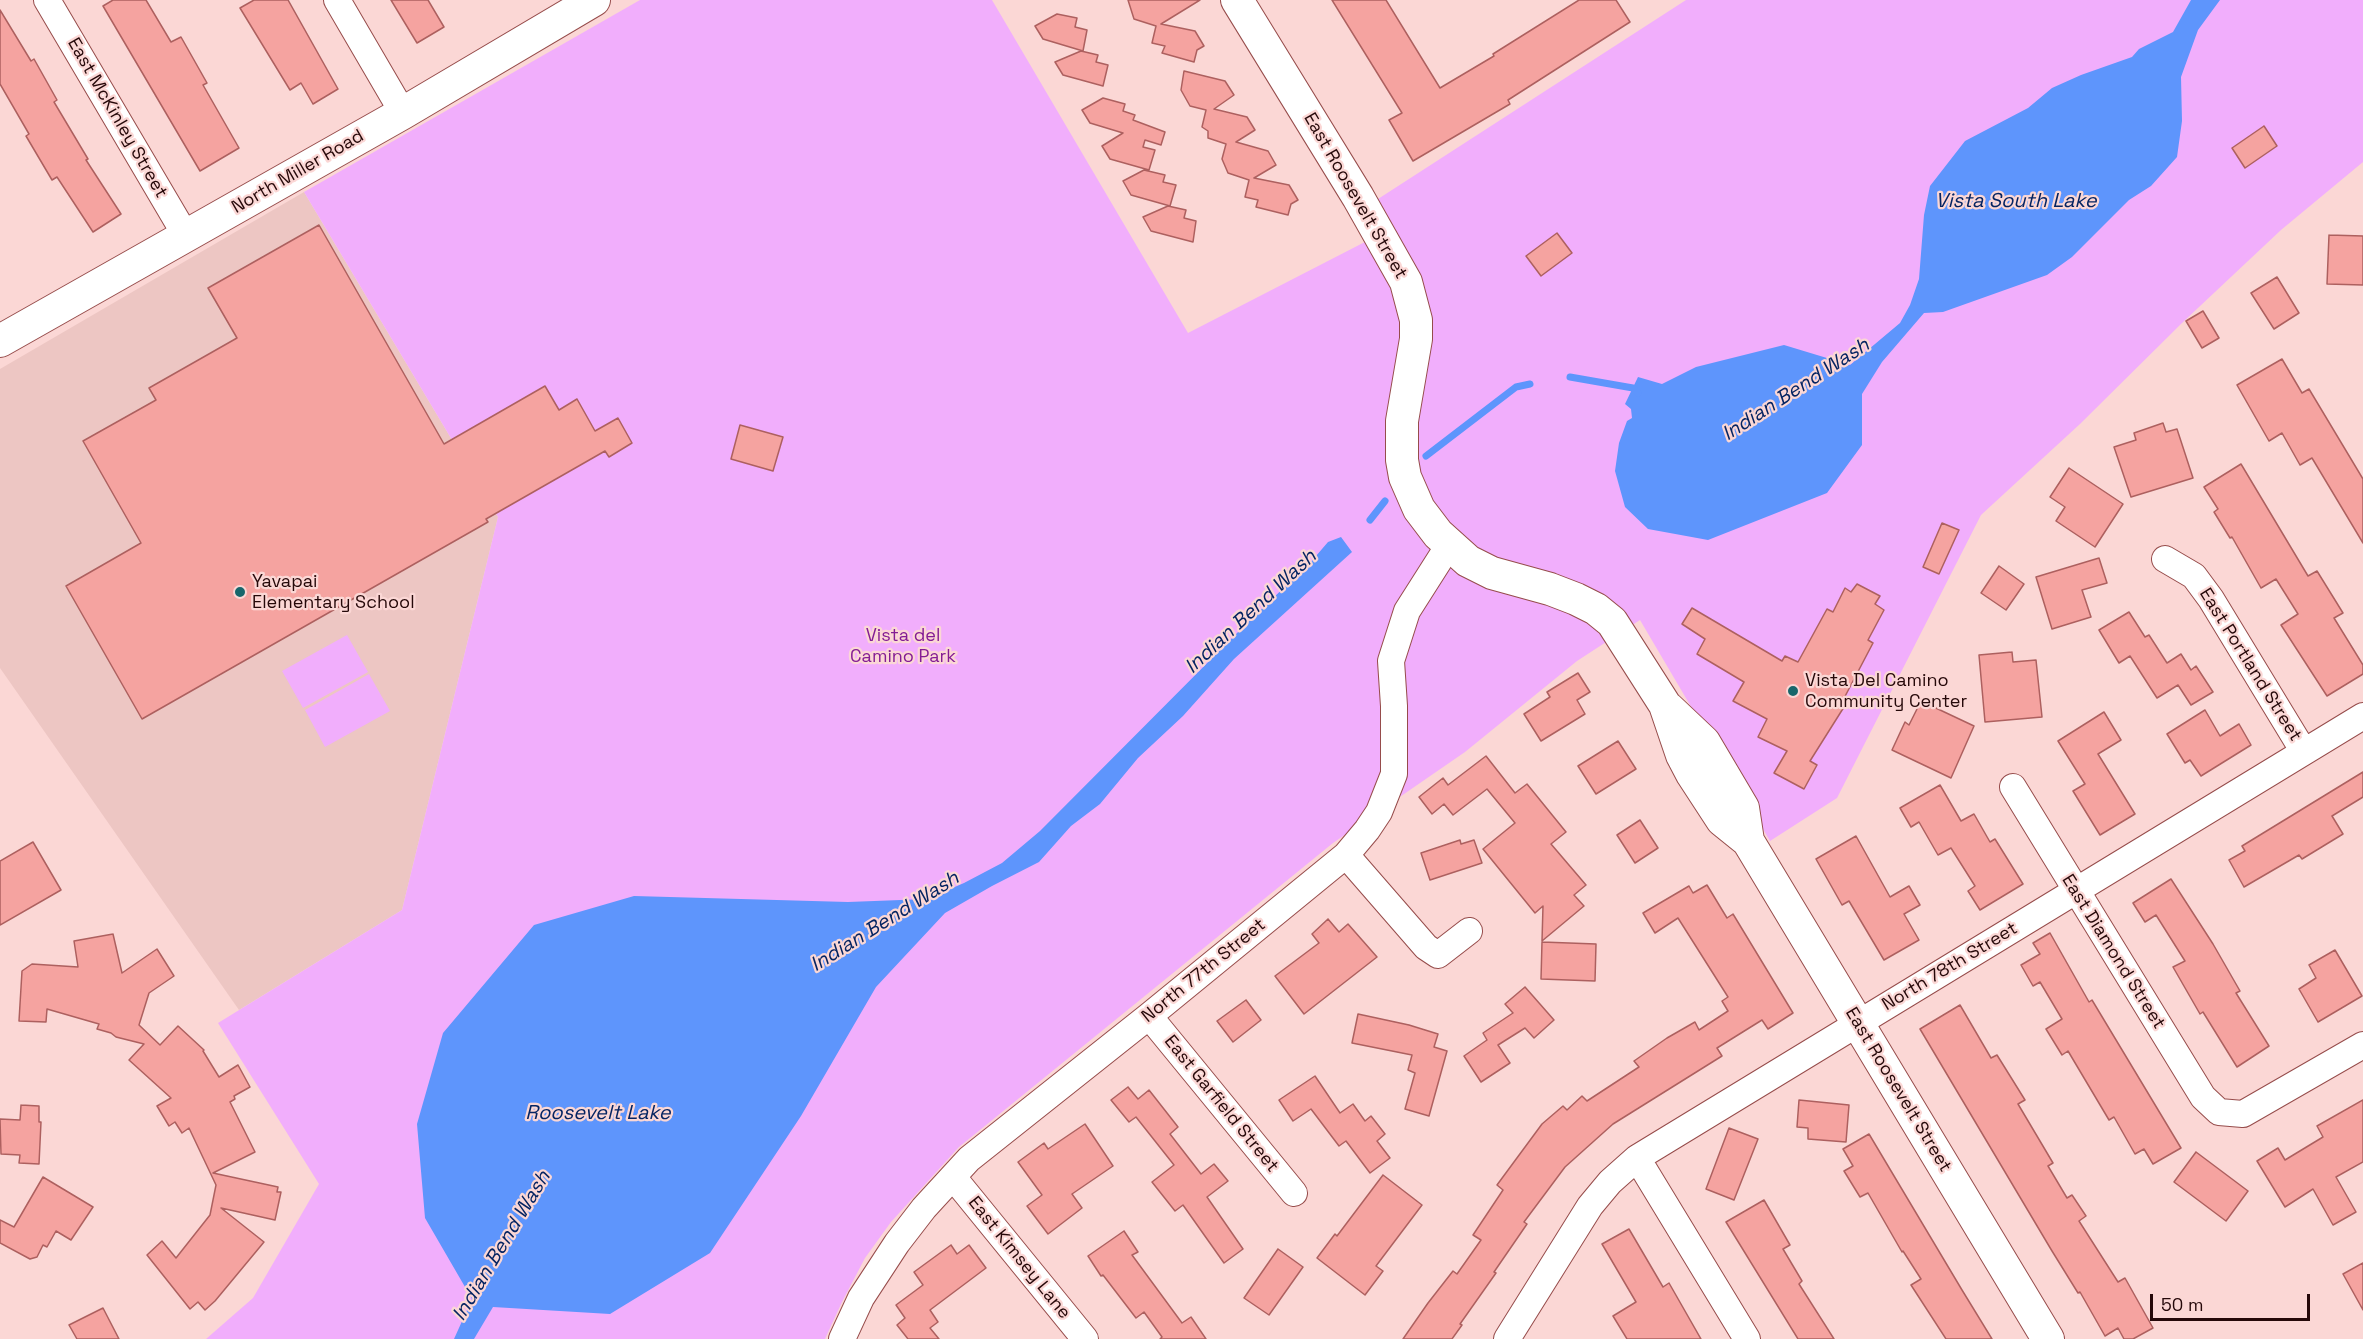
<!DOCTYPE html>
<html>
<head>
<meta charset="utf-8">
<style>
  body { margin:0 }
  #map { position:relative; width:2363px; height:1339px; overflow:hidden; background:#fbd7d5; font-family:"Space Grotesk",sans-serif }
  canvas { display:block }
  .scale { position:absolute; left:2150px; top:1294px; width:160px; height:27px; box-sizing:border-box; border:3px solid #250809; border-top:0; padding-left:8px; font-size:18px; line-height:21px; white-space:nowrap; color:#250809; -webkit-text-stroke:4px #fbd7d5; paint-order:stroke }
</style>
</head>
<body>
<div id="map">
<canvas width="2363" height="1339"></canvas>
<div class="scale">50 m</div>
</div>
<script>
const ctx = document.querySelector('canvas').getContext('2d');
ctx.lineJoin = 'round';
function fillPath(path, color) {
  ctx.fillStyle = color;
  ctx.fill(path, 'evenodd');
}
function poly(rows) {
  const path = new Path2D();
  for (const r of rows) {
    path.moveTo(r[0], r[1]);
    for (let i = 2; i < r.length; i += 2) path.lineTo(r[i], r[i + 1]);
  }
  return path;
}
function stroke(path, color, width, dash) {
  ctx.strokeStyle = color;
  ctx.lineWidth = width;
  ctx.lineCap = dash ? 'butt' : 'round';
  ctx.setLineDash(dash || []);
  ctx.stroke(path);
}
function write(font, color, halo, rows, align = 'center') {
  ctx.font = font + ' "Space Grotesk",sans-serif';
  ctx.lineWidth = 4.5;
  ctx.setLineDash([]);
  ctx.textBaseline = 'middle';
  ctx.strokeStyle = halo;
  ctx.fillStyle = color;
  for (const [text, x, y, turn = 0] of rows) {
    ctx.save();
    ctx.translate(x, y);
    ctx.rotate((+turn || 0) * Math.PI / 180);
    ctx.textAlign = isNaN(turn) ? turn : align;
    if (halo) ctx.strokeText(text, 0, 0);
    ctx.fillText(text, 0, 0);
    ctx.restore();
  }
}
fillPath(poly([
  [304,192,498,517,402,910,239,1010,0,668,0,369]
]), '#edc6c3');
fillPath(poly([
  [640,0,992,0,1188,333,1394,227,1378,199,1686,0,2363,0,2363,162,2281,230,2182,323,2080,424,1981,515,1837,798,1770,841,1640,620,1577,661,1465,752,1333,843,959,1147,891,1222,865,1258,842,1302,825,1339,206,1339,253,1298,319,1184,218,1023,402,910,498,517,304,192],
  [347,635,368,672,303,708,282,671],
  [369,674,390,711,325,747,305,710]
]), '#f1aefc');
fillPath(poly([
  [2191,0,2220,0,2198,30,2181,77,2182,121,2177,157,2151,186,2129,200,2072,257,2047,275,1943,312,1924,313,1882,362,1862,394,1862,445,1827,493,1708,540,1648,529,1625,507,1615,471,1619,443,1627,421,1632,418,1631,409,1625,404,1638,377,1662,384,1696,367,1784,345,1850,365,1900,323,1910,305,1919,279,1924,215,1930,186,1965,141,2028,108,2052,88,2081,75,2132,57,2139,49,2173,32],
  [1341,537,1352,552,1234,659,1183,716,1138,758,1100,804,1071,826,1039,862,992,886,945,913,876,987,801,1116,710,1253,610,1314,493,1307,474,1339,454,1339,472,1299,425,1218,417,1124,443,1033,534,925,634,896,848,902,927,899,964,883,1002,863,1040,831,1253,617,1310,563,1328,542]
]), '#5e95fc');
stroke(poly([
  [1570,377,1633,388,1638,393],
  [1426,456,1516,387,1530,384],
  [1370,520,1385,501]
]), '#5e95fc', 7);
const building = poly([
  [113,0,146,0,171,42,181,37,207,83,203,85,239,148,200,171,103,6,113,0],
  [254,0,288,0,338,89,313,104,301,83,290,90,240,8,254,0],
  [391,0,428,0,444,27,417,43,391,0],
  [1128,0,1200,0,1161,24,1195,31,1204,46,1197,50,1194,62,1162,53,1165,46,1152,43,1156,26,1134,19,1128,0],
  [1332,0,1386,0,1440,88,1494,56,1493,54,1579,0,1616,0,1630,22,1508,100,1510,104,1413,161,1389,120,1402,113,1332,0],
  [0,10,31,61,34,59,57,100,54,102,88,159,86,160,121,214,93,232,57,177,52,180,26,136,29,134,0,84,0,10],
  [1057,14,1077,18,1075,27,1087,30,1083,51,1043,39,1035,26,1057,14],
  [1081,51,1098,55,1096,62,1108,65,1103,86,1063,75,1055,62,1081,51],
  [1184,71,1225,81,1234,95,1214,109,1247,117,1255,130,1236,142,1268,151,1276,165,1254,178,1289,185,1298,200,1291,204,1288,215,1256,207,1258,200,1245,197,1249,180,1228,173,1222,159,1226,144,1208,138,1208,131,1202,127,1206,110,1190,106,1181,90,1184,71],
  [1103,98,1125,104,1123,111,1135,115,1133,120,1165,132,1161,145,1145,140,1143,147,1155,150,1149,170,1110,159,1102,146,1123,133,1090,123,1082,110,1103,98],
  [2264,126,2277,146,2245,168,2232,148,2264,126],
  [1144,170,1165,175,1163,182,1176,185,1170,206,1131,195,1123,181,1144,170],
  [1168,206,1186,210,1184,218,1196,221,1193,242,1151,231,1143,217,1168,206],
  [319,225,444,444,545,386,559,410,577,399,595,431,618,418,632,443,609,457,605,451,486,519,488,522,142,719,66,586,141,543,83,441,156,400,149,388,237,338,208,288,319,225],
  [1557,233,1572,253,1541,276,1526,256,1557,233],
  [2329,235,2363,236,2363,285,2327,284,2329,235],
  [2277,277,2299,313,2274,329,2251,293,2277,277],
  [2203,311,2219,338,2202,348,2186,321,2203,311],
  [2282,359,2302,393,2309,389,2363,479,2363,543,2312,458,2300,465,2282,433,2269,441,2237,385,2282,359],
  [2163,423,2166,432,2177,429,2193,478,2131,497,2114,447,2136,440,2134,433,2163,423],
  [740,425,783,437,773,471,731,459,740,425],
  [2241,464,2308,576,2317,571,2343,613,2334,618,2363,665,2363,674,2327,696,2281,625,2298,614,2276,579,2261,588,2232,537,2230,538,2214,512,2218,509,2204,487,2241,464],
  [2069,468,2123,504,2095,547,2056,521,2065,507,2050,497,2069,468],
  [1942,523,1959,530,1939,574,1923,567,1942,523],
  [2099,558,2107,583,2082,590,2091,617,2052,629,2036,577,2099,558],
  [1999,566,2024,584,2006,610,1981,593,1999,566],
  [1857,584,1880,596,1875,604,1884,610,1868,640,1873,643,1841,704,1844,707,1810,761,1817,765,1804,789,1774,773,1787,751,1758,737,1767,719,1733,701,1744,682,1697,654,1705,639,1682,624,1692,608,1782,661,1785,656,1798,662,1827,609,1833,612,1845,588,1851,592,1857,584],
  [2129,612,2145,637,2149,635,2167,663,2181,654,2191,670,2196,666,2213,692,2191,705,2178,685,2157,698,2130,656,2119,663,2099,630,2129,612],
  [2012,652,2013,662,2036,660,2042,717,1985,722,1979,655,2012,652],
  [1578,673,1590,692,1577,700,1585,714,1541,741,1524,714,1550,697,1547,692,1578,673],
  [1921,701,1974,726,1951,778,1892,750,1905,722,1909,725,1921,701],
  [2205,710,2220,736,2239,724,2251,745,2201,776,2190,760,2185,763,2167,734,2205,710],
  [2104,712,2121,740,2098,754,2135,814,2100,835,2073,791,2085,784,2058,741,2104,712],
  [1618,741,1636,769,1596,794,1578,766,1618,741],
  [1486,756,1515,793,1527,784,1566,832,1551,844,1586,885,1574,895,1584,906,1542,941,1543,906,1535,913,1483,849,1515,823,1487,789,1453,815,1444,804,1432,814,1419,797,1443,778,1448,785,1486,756],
  [2363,772,2363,797,2332,816,2343,834,2302,859,2299,855,2244,887,2229,860,2245,851,2242,846,2363,772],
  [1940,785,1961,821,1974,814,1990,842,1995,839,2023,884,1980,910,1968,891,1975,886,1951,848,1938,855,1919,822,1911,827,1900,808,1940,785],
  [1640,820,1658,848,1635,863,1617,835,1640,820],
  [1856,836,1890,897,1909,886,1920,905,1904,914,1919,940,1884,960,1849,901,1842,905,1816,859,1856,836],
  [1460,840,1461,844,1474,840,1482,863,1430,880,1421,853,1460,840],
  [33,842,61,890,0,925,0,861,33,842],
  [2171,879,2213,944,2240,991,2236,993,2269,1046,2237,1067,2203,1012,2200,1014,2173,967,2185,961,2156,915,2145,922,2133,903,2171,879],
  [1707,885,1727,918,1733,914,1793,1013,1768,1029,1762,1020,1717,1048,1722,1056,1613,1124,1565,1167,1524,1222,1527,1224,1494,1272,1496,1273,1460,1324,1462,1325,1452,1339,1403,1339,1428,1303,1453,1271,1457,1274,1481,1240,1473,1235,1503,1190,1497,1185,1542,1124,1563,1106,1567,1110,1582,1096,1587,1101,1639,1067,1634,1061,1667,1038,1695,1022,1699,1030,1728,1011,1722,1001,1728,997,1678,918,1655,933,1643,913,1689,886,1693,893,1707,885],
  [1328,919,1339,932,1348,924,1377,957,1304,1014,1275,976,1319,943,1312,934,1328,919],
  [2050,933,2089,1002,2092,1000,2181,1148,2153,1164,2144,1149,2135,1154,2114,1117,2109,1120,2068,1051,2062,1055,2046,1029,2062,1019,2040,982,2033,986,2021,965,2040,954,2033,943,2050,933],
  [113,934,122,973,157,949,174,976,149,993,139,1025,160,1045,178,1026,204,1050,203,1051,219,1077,238,1065,250,1087,234,1096,235,1099,230,1102,255,1152,213,1173,278,1187,277,1192,281,1192,275,1220,221,1208,264,1242,215,1301,205,1310,198,1302,190,1309,147,1255,162,1241,176,1258,210,1215,216,1185,189,1128,182,1133,175,1122,169,1126,157,1106,171,1098,129,1060,144,1044,116,1037,111,1033,97,1029,99,1024,47,1009,46,1022,19,1021,22,971,32,964,78,967,74,941,113,934],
  [1542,942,1596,944,1595,981,1541,979,1542,942],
  [2335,950,2362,996,2318,1022,2299,989,2316,978,2309,965,2335,950],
  [1525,987,1554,1020,1534,1038,1525,1028,1498,1045,1510,1063,1481,1082,1464,1056,1487,1040,1483,1033,1513,1013,1505,1004,1525,987],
  [1246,1000,1261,1020,1233,1042,1217,1021,1246,1000],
  [1960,1005,1991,1058,1997,1055,2025,1100,2018,1104,2053,1163,2048,1166,2067,1198,2072,1195,2086,1216,2079,1221,2118,1282,2125,1278,2153,1328,2133,1339,2124,1339,2118,1328,2105,1336,2080,1292,2078,1293,2052,1251,1920,1029,1960,1005],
  [1358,1014,1409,1025,1438,1034,1434,1047,1447,1051,1429,1116,1405,1109,1415,1073,1408,1070,1412,1055,1352,1043,1358,1014],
  [1315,1076,1340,1113,1353,1104,1365,1121,1371,1116,1385,1134,1377,1141,1390,1158,1370,1173,1346,1141,1339,1146,1311,1109,1293,1121,1279,1100,1315,1076],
  [1128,1087,1138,1099,1149,1090,1178,1127,1170,1134,1201,1174,1214,1164,1228,1181,1207,1197,1243,1249,1224,1263,1183,1205,1175,1211,1152,1182,1174,1165,1136,1117,1129,1122,1111,1100,1128,1087],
  [1799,1100,1849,1105,1846,1142,1808,1139,1808,1128,1797,1127,1799,1100],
  [2363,1100,2363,1162,2336,1177,2356,1212,2333,1225,2313,1189,2285,1207,2257,1161,2278,1148,2285,1160,2323,1137,2317,1126,2363,1100],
  [21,1105,39,1106,39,1122,41,1122,39,1164,19,1163,20,1155,1,1154,0,1119,20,1120,21,1105],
  [1085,1124,1113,1166,1072,1194,1082,1208,1048,1234,1027,1206,1042,1195,1018,1162,1044,1143,1048,1149,1085,1124],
  [1729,1128,1758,1139,1734,1200,1706,1189,1729,1128],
  [1869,1134,1962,1290,1992,1339,1946,1339,1911,1285,1921,1279,1903,1251,1902,1252,1868,1193,1860,1197,1844,1171,1853,1166,1843,1149,1869,1134],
  [2196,1152,2248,1191,2226,1221,2174,1182,2196,1152],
  [1383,1175,1422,1205,1376,1266,1383,1271,1365,1295,1317,1258,1335,1234,1337,1236,1383,1175],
  [43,1177,93,1207,71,1240,56,1231,47,1247,43,1245,37,1257,30,1259,0,1243,0,1220,14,1227,43,1177],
  [1764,1200,1790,1245,1783,1249,1802,1281,1799,1284,1834,1339,1798,1339,1726,1222,1764,1200],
  [1629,1229,1663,1287,1669,1283,1701,1339,1627,1339,1613,1316,1636,1302,1602,1244,1629,1229],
  [1124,1231,1138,1252,1132,1255,1182,1323,1191,1317,1206,1339,1160,1339,1162,1337,1144,1312,1136,1318,1103,1275,1101,1276,1088,1256,1124,1231],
  [951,1245,957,1254,969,1245,986,1268,930,1310,938,1322,930,1328,939,1339,908,1339,897,1325,905,1318,896,1305,923,1285,914,1272,951,1245],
  [1278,1249,1303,1267,1269,1315,1244,1298,1278,1249],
  [2363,1263,2363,1310,2343,1274,2363,1263],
  [103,1308,119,1339,77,1339,69,1325,103,1308]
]);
fillPath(building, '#f5a3a0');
stroke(building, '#ad605f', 1.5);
const minor = poly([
  [47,0,186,236],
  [337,0,403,113],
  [2165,559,2194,576,2211,599,2304,752],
  [2013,787,2203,1097,2219,1112,2243,1114,2363,1045],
  [1346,855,1426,947,1438,955,1469,931],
  [1149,1016,1294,1193],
  [1637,1158,1747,1339],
  [953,1177,1085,1339],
  [842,1339,861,1298,897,1243,924,1208,969,1159,1149,1016,1346,855,1367,830,1379,812,1394,774,1394,706,1391,661,1407,611,1449,545],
  [1507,1339,1590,1206,1610,1182,1637,1158,2363,716]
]);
const tertiary = poly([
  [1237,0,1358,197,1406,282,1416,320,1416,339,1402,421,1402,460,1405,477,1419,509,1438,534,1468,561,1492,573,1550,589,1576,599,1596,609,1612,622,1665,705,1682,755,1692,774,1722,820,1748,841,2048,1339],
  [0,341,403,113,594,0],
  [1668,708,1704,742,1743,808,1748,841]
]);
stroke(minor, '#964c4b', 28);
stroke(tertiary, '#964c4b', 34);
stroke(minor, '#fff', 26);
stroke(tertiary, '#fff', 32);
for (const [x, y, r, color] of [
  [240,592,6,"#18666b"],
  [1793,691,6,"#18666b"]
]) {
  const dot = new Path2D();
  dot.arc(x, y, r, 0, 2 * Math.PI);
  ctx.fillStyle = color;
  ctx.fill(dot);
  stroke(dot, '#fbd7d5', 2);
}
write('18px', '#250809', '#fbd7d5', [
  ["East McKinley Street",117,118,60],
  ["North Miller Road",298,172,-30],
  ["East Roosevelt Street",1355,196,60],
  ["East Portland Street",2250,665,58],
  ["East Diamond Street",2113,952,58],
  ["North 78th Street",1950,967,-31],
  ["North 77th Street",1204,971,-39],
  ["East Roosevelt Street",1898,1090,59],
  ["East Garfield Street",1221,1104,51],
  ["East Kimsey Lane",1019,1258,51]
]);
write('18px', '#250809', '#fbd7d5', [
  ["Yavapai",252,582],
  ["Elementary School",252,603],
  ["Vista Del Camino",1805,681],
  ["Community Center",1805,702]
], 'left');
write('18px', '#841c94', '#fbd7d5', [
  ["Vista del",903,636],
  ["Camino Park",903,657]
]);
write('italic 20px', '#052462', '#fbd7d5', [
  ["Vista South Lake",2016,202],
  ["Indian Bend Wash",1796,390,-33],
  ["Indian Bend Wash",1251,612,-43],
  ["Indian Bend Wash",885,922,-32],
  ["Roosevelt Lake",598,1114],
  ["Indian Bend Wash",502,1246,-59]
]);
</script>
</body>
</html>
